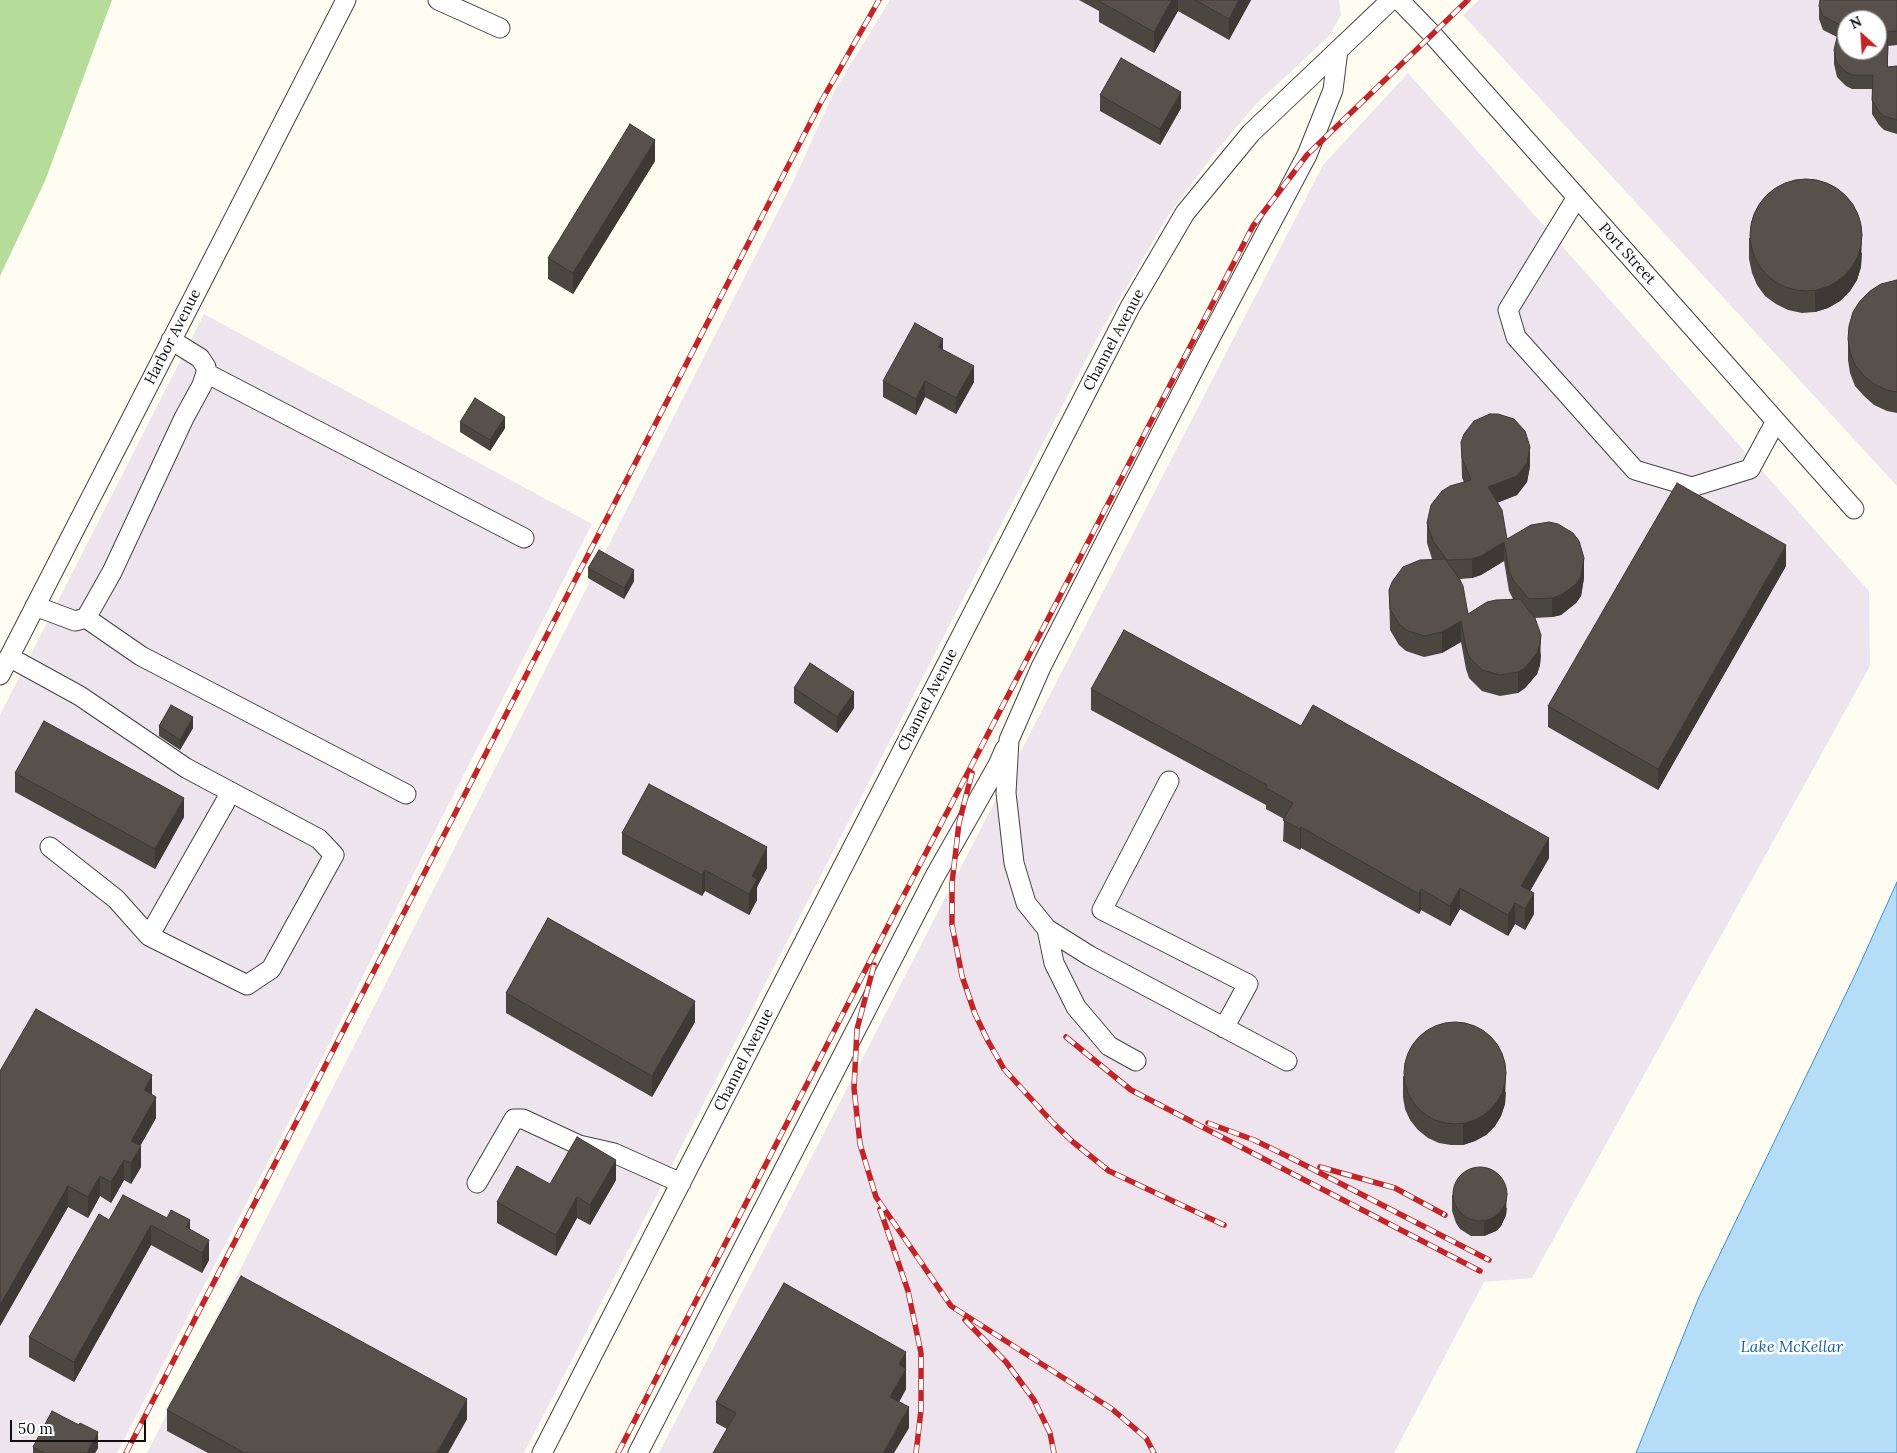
<!DOCTYPE html>
<html>
<head>
<meta charset="utf-8">
<style>
  body { margin:0 }
  #map { position:relative; width:1897px; height:1453px; overflow:hidden; background:#fffdf1; font-family:Lora,serif }
  canvas { display:block }
  .north { position:absolute; left:1837px; top:10px; width:50px; height:50px; box-sizing:border-box; background:#fff; border:1px solid #9f9f9f; border-radius:50%; rotate:334deg; font-size:14px; font-weight:700; line-height:20px; text-align:center; color:#0f0f0f }
  .north::after { content:''; display:block; margin:auto; width:18px; height:22px; background:#c32427; clip-path:polygon(50% 0,100% 100%,50% 72%,0 100%) }
  .scale { position:absolute; left:10px; top:1420px; width:136px; height:22px; box-sizing:border-box; border:2px solid #0f0f0f; border-top:0; padding-left:6px; font-size:15px; line-height:18px; white-space:nowrap; color:#0f0f0f; -webkit-text-stroke:4px #fff; paint-order:stroke }
</style>
</head>
<body>
<div id="map">
<canvas width="1897" height="1453"></canvas>
<div class="north">N</div>
<div class="scale">50 m</div>
</div>
<script>
const ctx = document.querySelector('canvas').getContext('2d');
ctx.lineJoin = 'round';
function fillPath(path, color) {
  ctx.fillStyle = color;
  ctx.fill(path, 'evenodd');
}
function poly(rows) {
  const path = new Path2D();
  for (const r of rows) {
    if (r.length === 3) {
      path.moveTo(r[0] + r[2], r[1]);
      path.arc(r[0], r[1], r[2], 0, 2 * Math.PI);
      continue;
    }
    path.moveTo(r[0], r[1]);
    for (let i = 2; i < r.length; i += 2) path.lineTo(r[i], r[i + 1]);
  }
  return path;
}
function stroke(path, color, width, dash) {
  ctx.strokeStyle = color;
  ctx.lineWidth = width;
  ctx.lineCap = dash ? 'butt' : 'round';
  ctx.setLineDash(dash || []);
  ctx.stroke(path);
}
function write(font, color, halo, rows, align = 'center') {
  ctx.font = font + ' Lora,serif';
  ctx.lineWidth = 5;
  ctx.setLineDash([]);
  ctx.textBaseline = 'middle';
  ctx.strokeStyle = halo;
  ctx.fillStyle = color;
  for (const [text, x, y, turn = 0] of rows) {
    ctx.save();
    ctx.translate(x, y);
    ctx.rotate((+turn || 0) * Math.PI / 180);
    ctx.textAlign = isNaN(turn) ? turn : align;
    if (halo) ctx.strokeText(text, 0, 0);
    ctx.fillText(text, 0, 0);
    ctx.restore();
  }
}
fillPath(poly([
  [890,0,1339,0,1341,15,1330,35,1256,104,1216,151,1167,217,1096,340,524,1453,147,1453,793,182,835,90],
  [1479,0,1897,0,1897,486,1463,15],
  [1847,20,1877,20,1877,50,1847,50],
  [1408,73,1869,591,1870,666,1532,1278,1484,1282,1394,1453,659,1453,1323,165],
  [204,314,592,524,435,831,324,1054,117,1453,0,1453,0,715]
]), '#ede4ee');
fillPath(poly([
  [0,0,112,0,45,181,0,276]
]), '#b5dc99');
const water = poly([
  [1897,882,1897,1453,1636,1453,1699,1297,1856,973,1897,882]
]);
fillPath(water, '#b5ddf7');
stroke(water, '#3a90d0', 1);
const minor = poly([
  [438,0,500,28],
  [1399,0,1432,34,1854,509],
  [1577,197,1508,310,1516,337,1635,470,1692,487,1750,469,1776,421],
  [206,373,524,538],
  [35,606,75,621,86,618,112,572,184,418,202,385,206,373,206,367,200,358,171,340],
  [86,618,141,656,406,794],
  [9,657,80,696,186,768,319,839,334,855,271,969,247,985,149,936,116,899,50,847],
  [0,675,346,0],
  [1169,781,1102,910,1248,984,1224,1028],
  [1047,929,1054,963,1076,1007,1109,1046,1136,1061],
  [149,936,231,792],
  [1287,1061,1090,956,1047,929,1026,903,1014,863,1006,793,1009,740,1041,667,1200,357,1307,155,1333,90,1338,50],
  [477,1183,514,1119,523,1119,579,1145,614,1153,681,1183],
  [542,1453,1130,307,1185,213,1251,133,1391,0],
  [638,1453,935,876,998,765,1005,749]
]);
stroke(minor, '#424242', 21);
stroke(minor, '#fff', 19);
const rail = poly([
  [972,773,959,823,952,883,952,925,962,976,975,1014,988,1041,1004,1069,1053,1123,1073,1142,1109,1171,1224,1225],
  [874,965,857,1029,854,1088,860,1144,876,1197,951,1306,1112,1409,1146,1438,1154,1453],
  [1066,1037,1131,1090,1480,1271],
  [1208,1123,1254,1140,1289,1157,1489,1260],
  [1320,1167,1395,1188,1445,1215],
  [880,1209,908,1291,921,1353,921,1410,916,1453],
  [965,1320,1006,1362,1034,1400,1050,1433,1054,1453],
  [126,1453,821,102,879,0],
  [618,1453,894,914,1253,226,1307,155,1468,0]
]);
stroke(rail, '#c32427', 5.5);
stroke(rail, '#fff', 4, [11]);
fillPath(poly([
  [1079,0,1251,0,1229,40,1178,11,1154,53,1099,22,1099,11],
  [1897,0,1897,45,1888,46,1888,67,1897,66,1897,134,1884,130,1879,125,1872,114,1872,89,1852,89,1846,86,1837,77,1834,64,1834,50,1837,37,1823,30,1819,19,1819,6],
  [1100,95,1181,108,1160,145,1100,111],
  [655,161,573,294,548,279,548,258],
  [1749,238,1862,253,1861,267,1857,280,1850,291,1840,301,1828,308,1815,312,1802,313,1788,310,1776,304,1765,296,1757,285,1752,273,1749,259],
  [1897,280,1897,413,1887,411,1874,405,1864,396,1855,386,1850,373,1848,360,1848,339],
  [943,350,974,382,956,414,925,397,916,415,883,397,883,381],
  [460,422,505,428,490,451,460,432],
  [1461,442,1530,466,1527,482,1517,495,1497,503,1507,539,1584,578,1581,596,1576,603,1561,615,1552,617,1535,618,1541,656,1540,665,1537,674,1525,688,1518,693,1500,696,1482,691,1469,678,1466,669,1461,642,1442,653,1424,657,1406,651,1399,645,1390,630,1389,590,1432,559,1427,543,1427,523,1464,482,1462,478],
  [1504,561,1509,591,1513,599,1468,614,1460,579,1472,578,1481,575],
  [1786,566,1658,790,1548,727,1548,706],
  [588,568,634,581,624,599,588,578],
  [794,688,854,708,837,733,794,703],
  [1091,689,1301,726,1549,858,1530,891,1534,914,1525,930,1515,924,1508,936,1460,909,1450,926,1421,910,1419,914,1301,848,1300,850,1283,841,1284,819,1266,809,1266,805,1091,710],
  [159,726,193,728,180,750,159,736],
  [15,773,184,817,155,869,15,792],
  [622,833,767,868,757,887,757,900,749,915,705,891,702,896,622,854],
  [506,993,695,1022,652,1097,506,1013],
  [0,1071,152,1094,156,1118,140,1146,141,1167,131,1184,124,1180,111,1203,100,1196,88,1218,68,1207,0,1326],
  [1403,1076,1506,1092,1505,1104,1501,1116,1495,1126,1486,1135,1475,1141,1463,1145,1451,1145,1439,1143,1428,1138,1418,1130,1410,1120,1405,1109,1403,1097],
  [616,1180,590,1225,577,1218,556,1256,497,1223,497,1202,550,1184],
  [1452,1195,1507,1208,1506,1215,1501,1226,1496,1231,1484,1236,1471,1236,1460,1229,1456,1223,1452,1211],
  [167,1218,190,1230,209,1260,202,1273,151,1245,74,1382,29,1357,29,1337,109,1220],
  [906,1368,906,1389,899,1402,909,1428,727,1429,716,1423,716,1402],
  [167,1410,467,1419,448,1453,208,1453,167,1431],
  [33,1447,98,1448,95,1453,33,1453]
]), '#4c4640');
fillPath(poly([
  [1172,0,1178,0,1178,11,1154,53,1154,32],
  [1239,0,1251,0,1229,40,1229,19],
  [1181,92,1181,108,1160,145,1160,129],
  [655,140,655,161,573,294,573,273],
  [1862,232,1861,267,1857,280,1850,291,1840,301,1828,308,1815,312,1815,291],
  [943,339,943,354,938,347],
  [974,366,974,382,956,414,956,398],
  [925,381,925,397,916,415,916,399],
  [505,417,505,428,490,451,490,440],
  [1530,447,1530,466,1527,482,1517,495,1488,506,1488,487],
  [1504,542,1504,561,1481,575,1472,578,1472,559],
  [1786,545,1786,566,1658,790,1658,769],
  [1584,558,1584,578,1581,596,1576,603,1561,615,1552,617,1552,598],
  [634,570,634,581,624,599,624,588],
  [1461,621,1461,642,1442,653,1442,632],
  [1541,635,1540,665,1537,674,1525,688,1518,693,1518,672],
  [854,692,854,708,837,733,837,717],
  [193,717,193,728,180,750,180,740],
  [184,798,184,817,155,869,155,849],
  [1301,827,1301,848,1300,850,1300,829],
  [1549,838,1549,858,1521,907,1521,886],
  [767,847,767,868,757,887,757,900,749,915,749,894,752,876],
  [705,870,705,891,702,896,702,875],
  [1460,888,1460,909,1450,926,1450,906],
  [1421,889,1421,910,1419,914,1419,894],
  [1534,893,1534,914,1525,930,1525,909],
  [1515,903,1515,924,1508,936,1508,915],
  [695,1001,695,1022,652,1097,652,1076],
  [1506,1071,1505,1104,1501,1116,1495,1126,1486,1135,1475,1141,1463,1145,1463,1124],
  [152,1075,152,1096,144,1090],
  [156,1097,156,1118,131,1162,131,1141],
  [141,1146,141,1167,131,1184,131,1163],
  [124,1160,124,1180,111,1203,111,1182],
  [616,1160,616,1180,590,1225,590,1205],
  [100,1176,100,1196,88,1218,88,1197],
  [68,1186,68,1207,0,1326,0,1305],
  [1507,1192,1506,1215,1501,1226,1496,1231,1484,1236,1484,1220],
  [577,1197,577,1218,556,1256,556,1235],
  [190,1220,190,1240,186,1227],
  [151,1225,151,1245,74,1382,74,1362],
  [209,1240,209,1260,202,1273,202,1253],
  [906,1352,906,1389,890,1418,890,1397,899,1364],
  [467,1399,467,1419,448,1453,437,1453],
  [909,1407,909,1428,894,1453,883,1453],
  [98,1432,98,1448,95,1453,87,1453]
]), '#3e3934');
const building = poly([
  [1099,0,1172,0,1154,32,1099,1,1099,0],
  [1195,0,1239,0,1229,19,1195,0],
  [1820,0,1897,0,1897,31,1886,32,1888,48,1887,67,1897,66,1897,120,1884,116,1879,112,1872,100,1873,75,1852,75,1846,72,1837,63,1834,50,1840,25,1823,16,1819,6,1820,0],
  [1847,20,1877,20,1877,50,1847,50,1847,20],
  [1121,58,1181,92,1160,129,1100,95,1121,58],
  [630,124,655,140,573,273,548,258,630,124],
  [1806,235,56],
  [1897,280,1897,392,1887,390,1874,384,1864,376,1855,365,1850,352,1848,339,1849,326,1853,312,1860,301,1870,291,1881,284,1897,280],
  [915,323,943,339,938,347,974,366,956,398,925,381,916,399,883,381,915,323],
  [475,398,505,417,490,440,460,422,475,398],
  [1490,414,1498,414,1514,419,1525,431,1530,447,1527,463,1517,476,1488,487,1502,510,1507,539,1531,525,1549,522,1558,524,1573,533,1579,541,1584,558,1581,576,1576,584,1561,595,1552,598,1529,599,1513,580,1509,571,1504,542,1481,556,1472,559,1447,560,1433,541,1427,523,1431,505,1442,491,1450,486,1471,480,1462,458,1461,442,1464,434,1474,421,1490,414],
  [1677,483,1786,545,1658,769,1548,706,1677,483],
  [599,550,634,570,624,588,588,568,599,550],
  [1445,559,1459,578,1463,586,1468,614,1487,602,1496,600,1520,599,1535,618,1541,635,1540,644,1537,653,1525,668,1518,672,1500,675,1482,670,1469,657,1466,648,1461,621,1442,632,1424,636,1406,630,1399,624,1390,609,1389,590,1392,582,1403,567,1420,560,1445,559],
  [1124,630,1301,726,1313,705,1549,838,1521,886,1534,893,1525,909,1515,903,1508,915,1460,888,1450,906,1421,889,1419,894,1301,827,1300,829,1283,820,1293,803,1266,788,1267,785,1091,689,1124,630],
  [810,663,854,692,837,717,794,688,810,663],
  [171,705,193,717,180,740,159,726,171,705],
  [44,721,184,798,155,849,15,773,44,721],
  [649,784,767,847,752,876,757,879,749,894,705,870,702,875,622,833,649,784],
  [548,918,695,1001,652,1076,506,993,548,918],
  [36,1009,152,1075,144,1090,156,1097,131,1141,141,1146,131,1163,124,1160,111,1182,100,1176,88,1197,68,1186,0,1305,0,1071,36,1009],
  [1455,1073,51],
  [577,1137,616,1160,590,1205,577,1197,556,1235,497,1202,517,1166,550,1184,577,1137],
  [1480,1194,27],
  [123,1195,167,1218,171,1210,190,1220,186,1227,209,1240,202,1253,151,1225,74,1362,29,1337,99,1214,109,1220,123,1195],
  [241,1276,467,1399,437,1453,245,1453,167,1410,241,1276],
  [784,1283,906,1352,899,1364,906,1369,890,1397,909,1407,883,1453,713,1453,736,1413,716,1402,784,1283],
  [52,1411,79,1425,80,1423,98,1432,87,1453,44,1453,33,1447,52,1411]
]);
fillPath(building, '#58514b');
stroke(building, '#3e3934', 1);
write('15px', '#0f0f0f', '#fff', [
  ["Port Street",1627,254,48],
  ["Harbor Avenue",173,337,-63],
  ["Channel Avenue",1114,340,-62],
  ["Channel Avenue",928,700,-63],
  ["Channel Avenue",744,1060,-63]
]);
write('italic 16px', '#1562a5', '#fff', [
  ["Lake McKellar",1792,1347]
]);
</script>
</body>
</html>
